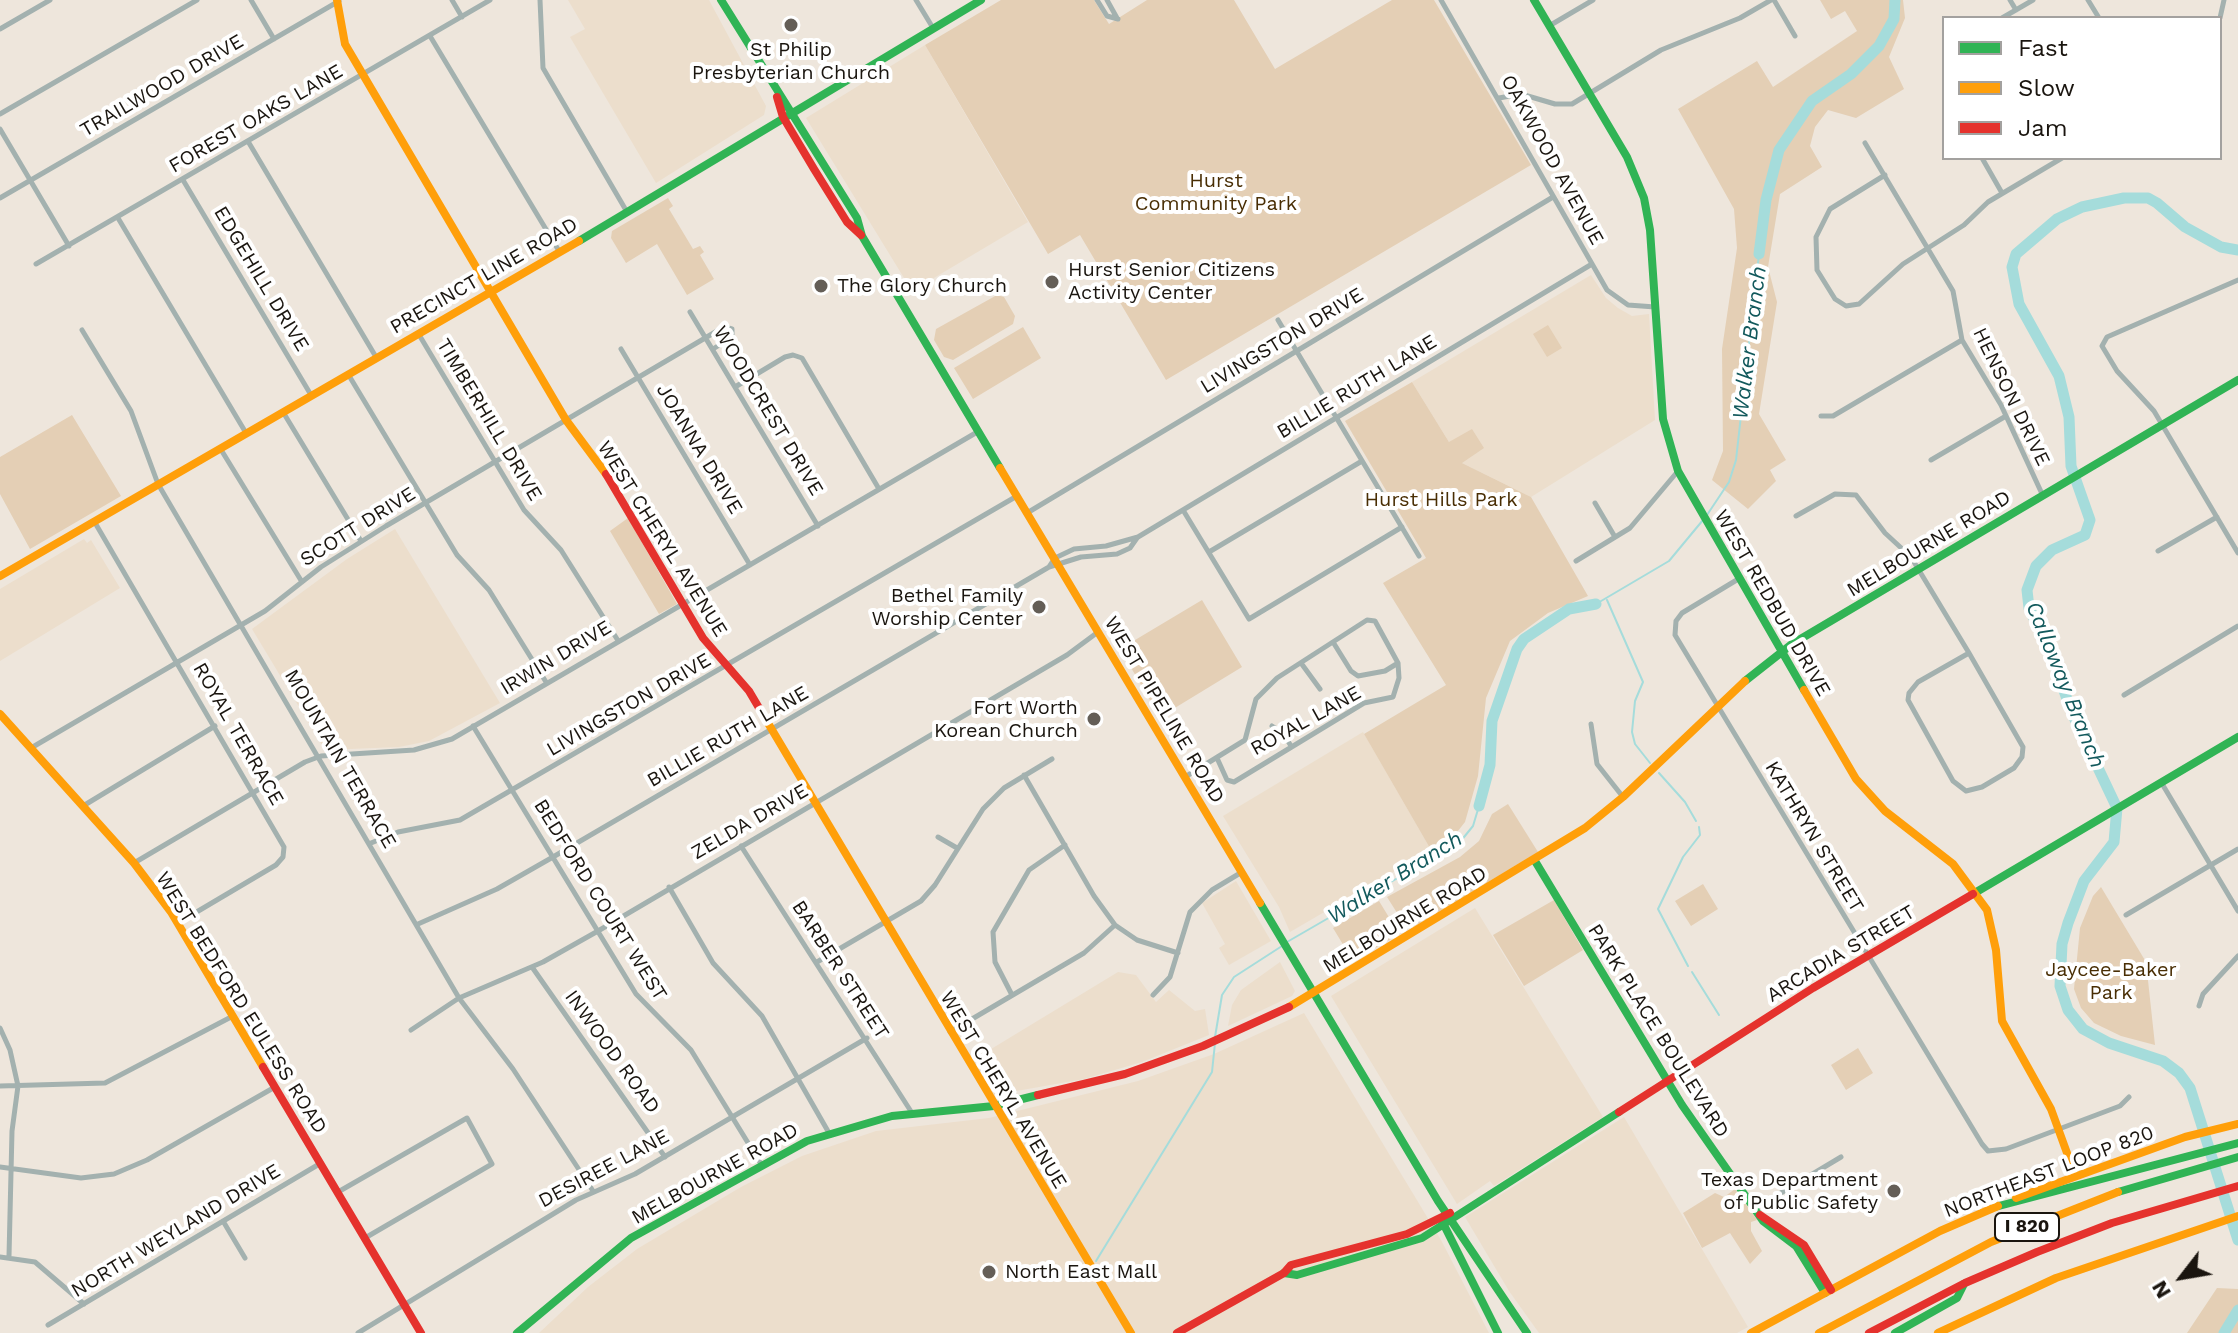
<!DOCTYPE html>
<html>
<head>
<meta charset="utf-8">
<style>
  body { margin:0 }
  #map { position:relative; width:2238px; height:1333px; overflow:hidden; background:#eee6dc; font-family:"Work Sans",sans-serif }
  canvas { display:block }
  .legend { position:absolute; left:1942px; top:16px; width:280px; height:144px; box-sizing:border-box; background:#fff; border:2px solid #a3a19f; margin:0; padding:10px 14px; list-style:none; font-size:24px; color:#1a150f }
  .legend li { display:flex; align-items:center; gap:16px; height:40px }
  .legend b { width:40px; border:2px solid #a3a19f }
  .north { position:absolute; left:2142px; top:1237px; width:80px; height:80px; -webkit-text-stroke:6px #fff; paint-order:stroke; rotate:239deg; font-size:22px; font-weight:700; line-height:32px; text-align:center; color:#1a150f }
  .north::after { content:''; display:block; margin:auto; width:28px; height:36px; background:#1a150f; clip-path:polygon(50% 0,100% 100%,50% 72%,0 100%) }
</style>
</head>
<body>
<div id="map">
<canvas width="2238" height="1333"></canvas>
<ul class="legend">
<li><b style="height:10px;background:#30b455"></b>Fast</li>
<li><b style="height:10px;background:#ff9f0a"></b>Slow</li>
<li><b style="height:10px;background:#e5322d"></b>Jam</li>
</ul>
<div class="north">N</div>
</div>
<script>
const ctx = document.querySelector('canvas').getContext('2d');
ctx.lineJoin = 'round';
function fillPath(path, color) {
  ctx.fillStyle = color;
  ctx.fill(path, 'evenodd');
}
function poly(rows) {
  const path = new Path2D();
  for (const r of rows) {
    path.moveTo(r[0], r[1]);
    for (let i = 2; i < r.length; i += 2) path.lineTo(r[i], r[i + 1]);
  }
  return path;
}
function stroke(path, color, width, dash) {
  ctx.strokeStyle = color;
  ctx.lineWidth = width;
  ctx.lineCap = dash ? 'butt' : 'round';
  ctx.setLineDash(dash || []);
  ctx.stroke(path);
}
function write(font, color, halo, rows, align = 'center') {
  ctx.font = font + ' "Work Sans",sans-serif';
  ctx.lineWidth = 8;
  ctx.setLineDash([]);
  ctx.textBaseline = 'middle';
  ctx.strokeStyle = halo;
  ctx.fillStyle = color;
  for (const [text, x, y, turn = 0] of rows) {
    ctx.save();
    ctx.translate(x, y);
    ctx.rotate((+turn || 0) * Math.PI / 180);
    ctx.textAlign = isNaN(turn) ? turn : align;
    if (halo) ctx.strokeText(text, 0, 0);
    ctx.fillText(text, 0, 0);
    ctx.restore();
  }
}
fillPath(poly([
  [568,0,709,0,766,106,764,115,656,183,570,37,585,29],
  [925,45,1028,222,912,291,806,118],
  [1591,275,1606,298,1618,308,1632,316,1649,314,1655,420,1531,497,1462,463,1412,382],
  [395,529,500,703,429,741,399,747,325,750,252,629,347,559],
  [84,539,87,543,91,540,120,588,0,661,0,589],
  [1363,732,1431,850,1290,932,1279,907,1223,816],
  [1236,881,1271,941,1229,965,1219,948,1225,944,1202,903],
  [1475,908,1603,1117,1494,1186,1490,1181,1457,1204,1331,996],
  [1280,962,1295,991,1292,996,1228,1026,1232,1005,1241,990],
  [1118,972,1136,975,1156,1002,1169,990,1195,1011,1205,1009,1209,1035,1142,1062,1084,1079,994,1095,973,1060],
  [1304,1013,1441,1240,1489,1333,539,1333,588,1287,637,1249,741,1187,802,1156,876,1131,989,1118,1138,1081,1214,1054],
  [1624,1117,1748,1327,1737,1333,1539,1333,1509,1291,1465,1217]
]), '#ecdecc');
fillPath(poly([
  [1001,0,1094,0,1109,24,1147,0,1234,0,1275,69,1392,0,1434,0,1531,165,1166,380,1080,235,1048,254,925,45],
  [1820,0,1903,0,1905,18,1889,57,1904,89,1856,118,1828,110,1815,127,1810,146,1822,167,1780,194,1768,267,1777,302,1759,414,1786,460,1770,470,1776,481,1748,509,1712,480,1723,451,1722,349,1737,248,1734,209,1678,109,1757,61,1773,87,1857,31,1845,11,1831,19],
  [668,198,673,206,669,209,693,249,700,246,704,252,700,255,714,279,687,295,657,244,626,263,611,238,612,231],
  [997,295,1004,297,1015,316,1013,324,953,360,944,357,934,340,936,329],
  [1548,325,1562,348,1547,357,1533,334],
  [1023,327,1041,358,973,399,954,368],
  [1412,382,1449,442,1472,429,1484,448,1462,463,1531,497,1588,596,1548,613,1510,641,1486,698,1478,776,1465,822,1454,836,1431,850,1364,734,1446,685,1383,583,1426,558,1345,421],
  [72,415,121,496,30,549,0,494,0,457],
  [628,518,677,604,659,614,610,531],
  [1202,600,1242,667,1160,717,1120,649],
  [1508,804,1538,852,1410,929,1406,927,1387,897,1460,857,1479,841,1492,814],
  [1703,884,1718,909,1691,926,1675,901],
  [2101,887,2146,962,2155,1045,2121,1036,2094,1023,2081,1008,2074,989,2080,928,2093,896],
  [1554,900,1583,950,1524,986,1493,935],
  [1379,901,1398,932,1396,936,1353,961,1333,928],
  [1858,1048,1873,1073,1846,1090,1831,1065],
  [1735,1189,1757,1220,1751,1222,1751,1231,1762,1251,1750,1264,1730,1233,1702,1248,1683,1213,1715,1193,1724,1197],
  [2217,1288,2238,1289,2238,1333,2187,1333]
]), '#e4cfb5');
stroke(poly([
  [1707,515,1729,482,1736,460,1759,254],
  [1607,600,1643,682,1635,701,1632,732,1635,744,1650,763],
  [1596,604,1669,561,1703,520],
  [1659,773,1685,802,1696,821],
  [1287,942,1460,842,1473,826,1479,806],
  [1688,966,1658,909,1683,857,1700,835,1699,827],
  [1692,972,1719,1015],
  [1215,1037,1222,995,1234,977,1282,946],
  [1096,1261,1212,1072,1215,1043]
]), '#a5dcdb', 2);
stroke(poly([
  [2238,250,2221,247,2185,227,2157,203,2148,198,2124,198,2082,207,2057,219,2016,254,2012,267,2019,304,2059,376,2069,417,2071,466,2090,520,2085,535,2052,550,2036,566,2027,590,2029,608,2049,649,2072,713,2117,808,2114,842,2084,881,2068,923,2062,944,2060,986,2068,1010,2083,1029,2109,1043,2163,1061,2179,1073,2190,1088,2238,1240],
  [1759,254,1766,200,1779,150,1812,101,1851,74,1879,46,1894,19,1895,0],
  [1479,806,1490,765,1492,721,1517,649,1524,639,1569,609,1596,604],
  [2224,1333,2238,1310]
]), '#a5dcdb', 11);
stroke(poly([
  [251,0,274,39],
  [452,0,462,17],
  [540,0,543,68,627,212],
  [916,0,933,28],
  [1097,0,1107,16,1118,19],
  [1107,0,1117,18],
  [1441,0,1607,290,1628,305,1655,307],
  [1774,0,1795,36],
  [2010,0,2016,10],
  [2088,0,2099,18],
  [2002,18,2033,0],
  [2220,18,2224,0],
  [1549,26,1593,0],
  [0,29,50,0],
  [430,36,559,251],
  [1499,98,1521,94,1555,104,1572,104,1661,50,1740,18,1771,0],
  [0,114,197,0],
  [0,129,69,246],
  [249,143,376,357],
  [1865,143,1953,291,1962,340,2001,405,2043,496],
  [1982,158,2002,193],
  [1885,175,1830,209,1816,237,1817,270,1835,299,1846,306,1859,304,1903,264,1964,225,1988,202,2062,158],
  [183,180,311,395],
  [0,198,339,1],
  [118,218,246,433],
  [36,264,490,0],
  [2238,280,2107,337,2102,346,2117,371,2154,411,2238,553],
  [690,312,818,526],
  [1278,320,1419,556],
  [82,330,131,411,158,484,459,998,513,1069,593,1191],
  [418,333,524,510,561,550,617,639],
  [621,349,750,565],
  [348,374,457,555,489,590,546,682],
  [735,387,785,357,793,355,802,358,879,489],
  [283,412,361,541],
  [1821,416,1833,416,1962,340],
  [220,448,302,582],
  [1931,460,2006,416],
  [1595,503,1615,537],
  [1183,510,1249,619,1402,527],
  [1027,513,1553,197],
  [1796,516,1835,494,1856,495,1885,533,1911,557,1969,653,2023,747,2022,757,2014,768,1982,787,1966,791,1953,781,1908,700,1909,693,1918,682,1969,653],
  [94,521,284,847,283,857,276,865,178,923],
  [2158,551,2217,517],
  [1209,552,1362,461],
  [1576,561,1630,528,1678,471],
  [1049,567,1081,557,1117,554,1130,548,1137,538],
  [1740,578,1682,613,1676,621,1675,635,1982,1144,1988,1151,2006,1149,2120,1106,2129,1097],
  [1333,642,1351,671,1358,676,1385,671,1398,663],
  [1301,663,1320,689],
  [2124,695,2238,626],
  [1591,724,1597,764,1623,797],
  [473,726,636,994,691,1050,761,1164],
  [1272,726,1283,733,1291,746],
  [31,748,265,611,321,567,386,526,717,331,725,327,732,329,732,337,713,349],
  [1024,775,1094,896,1115,925,1137,940,1178,953],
  [1185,777,1245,740,1256,699,1277,678,1367,620,1375,621,1398,663,1399,678,1393,697,1364,703,1234,782,1227,780,1217,758],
  [2161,782,2238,911],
  [83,806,215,726],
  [938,837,957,848],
  [371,843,398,832,460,820,1017,496],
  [741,846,912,1113],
  [134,863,305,762,321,756,414,750,452,739,979,431],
  [669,887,713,963,762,1016,829,1133],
  [2126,915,2238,849],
  [418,924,497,889,553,857,1049,567,1055,558,1074,549,1106,546,1138,537,1592,264],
  [817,962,921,901,935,885,983,809,1004,788,1052,759],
  [532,967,665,1157],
  [1012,995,995,962,993,932,1029,870,1065,845],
  [1153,995,1170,977,1190,912,1212,890,1242,872],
  [2199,1006,2203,994,2238,956],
  [0,1028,10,1050,18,1086,12,1131,9,1256],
  [411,1030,459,998,543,962,598,931,1067,655,1098,632],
  [950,1032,1084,953,1115,925],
  [0,1086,105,1083,233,1016],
  [0,1167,81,1178,114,1174,147,1160,275,1087],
  [338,1192,467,1118,492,1164,365,1238],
  [1754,1209,1841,1157],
  [223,1221,245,1258],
  [0,1257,35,1262,84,1304],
  [48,1325,321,1163],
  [358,1333,576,1200,635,1174,867,1038]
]), '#a3b1af', 5);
stroke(poly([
  [721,0,857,218,862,236,1000,468],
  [1534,0,1627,157,1644,198,1650,230,1663,419,1678,471,1804,690],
  [579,241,981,0],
  [1745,681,1792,644,2238,380],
  [1535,861,1682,1105,1763,1221,1796,1246,1825,1293],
  [1973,894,2238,737],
  [1260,903,1438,1201,1527,1333],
  [2118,1192,2238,1157],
  [1995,1207,2238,1143],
  [1443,1223,1498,1333],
  [1284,1273,1297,1275,1422,1238,1619,1112],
  [517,1333,631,1238,807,1141,892,1116,994,1106,1038,1095],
  [1895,1333,1957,1298,1964,1284]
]), '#30b455', 8);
stroke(poly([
  [337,0,345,44,566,420,606,474],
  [1000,468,1260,903],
  [0,576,579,241],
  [1804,690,1856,779,1885,811,1953,864,1987,910,1996,950,2002,1021,2051,1109,2075,1175],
  [762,713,1131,1333],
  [0,714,134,863,171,912,263,1067],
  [1289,1007,1585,828,1623,797,1745,681],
  [2016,1198,2185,1137,2238,1124],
  [1751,1333,1940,1231,1998,1206],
  [1819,1333,1991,1242,2118,1192],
  [1938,1333,2056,1278,2238,1216]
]), '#ff9f0a', 8);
stroke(poly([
  [777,97,783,117,814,169,847,222,861,235],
  [606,474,703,638,749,691,762,713],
  [263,1067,421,1333],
  [1038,1095,1125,1074,1203,1046,1289,1007],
  [1619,1112,1813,988,1973,894],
  [1760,1215,1804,1245,1831,1290],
  [1177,1333,1284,1273,1291,1265,1407,1234,1450,1213],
  [1869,1333,1965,1283,2037,1252,2112,1223,2238,1186]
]), '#e5322d', 8);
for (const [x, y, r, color] of [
  [791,25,8,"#645e57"],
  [1052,282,8,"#645e57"],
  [821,286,8,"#645e57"],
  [1039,607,8,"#645e57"],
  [1094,719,8,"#645e57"],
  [1894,1191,8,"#645e57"],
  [989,1272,8,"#645e57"]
]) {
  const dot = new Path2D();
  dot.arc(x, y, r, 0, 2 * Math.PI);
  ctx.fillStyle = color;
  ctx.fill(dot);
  stroke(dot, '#fff', 3);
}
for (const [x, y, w] of [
  [2027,1227,64]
]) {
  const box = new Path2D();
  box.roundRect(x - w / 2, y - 14, w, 28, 6);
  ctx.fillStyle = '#fff';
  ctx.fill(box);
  stroke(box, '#1a150f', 2);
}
write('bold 18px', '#1a150f', null, [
  ["I 820",2027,1227]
]);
write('20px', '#1a150f', '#fff', [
  ["St Philip",791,50,"center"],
  ["Presbyterian Church",791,73,"center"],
  ["Hurst Senior Citizens",1068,270],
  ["Activity Center",1068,293],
  ["The Glory Church",837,286],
  ["Bethel Family",1023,596,"right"],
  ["Worship Center",1023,619,"right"],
  ["Fort Worth",1078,708,"right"],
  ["Korean Church",1078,731,"right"],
  ["Texas Department",1878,1180,"right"],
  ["of Public Safety",1878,1203,"right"],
  ["North East Mall",1005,1272]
], 'left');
write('20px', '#1a150f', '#fff', [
  ["TRAILWOOD DRIVE",162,86,-30],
  ["FOREST OAKS LANE",256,119,-30],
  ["OAKWOOD AVENUE",1552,160,61],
  ["PRECINCT LINE ROAD",484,276,-30],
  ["EDGEHILL DRIVE",261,279,59],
  ["LIVINGSTON DRIVE",1282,341,-31],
  ["BILLIE RUTH LANE",1357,387,-31],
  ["HENSON DRIVE",2011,397,64],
  ["WOODCREST DRIVE",768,411,59],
  ["TIMBERHILL DRIVE",489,420,59],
  ["JOANNA DRIVE",699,449,59],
  ["SCOTT DRIVE",358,527,-32],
  ["WEST CHERYL AVENUE",662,539,58],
  ["MELBOURNE ROAD",1929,544,-31],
  ["WEST REDBUD DRIVE",1772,603,60],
  ["IRWIN DRIVE",556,658,-31],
  ["LIVINGSTON DRIVE",629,705,-30],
  ["WEST PIPELINE ROAD",1164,710,59],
  ["ROYAL LANE",1306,721,-29],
  ["ROYAL TERRACE",238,734,60],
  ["BILLIE RUTH LANE",728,737,-30],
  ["MOUNTAIN TERRACE",340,759,60],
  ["ZELDA DRIVE",750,822,-30],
  ["KATHRYN STREET",1814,837,59],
  ["BEDFORD COURT WEST",600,900,58],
  ["MELBOURNE ROAD",1405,920,-31],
  ["ARCADIA STREET",1841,954,-31],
  ["BARBER STREET",840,970,57],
  ["WEST BEDFORD EULESS ROAD",241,1003,58],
  ["PARK PLACE BOULEVARD",1658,1031,58],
  ["INWOOD ROAD",612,1052,54],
  ["WEST CHERYL AVENUE",1003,1090,59],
  ["DESIREE LANE",604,1169,-28],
  ["NORTHEAST LOOP 820",2049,1172,-21],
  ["MELBOURNE ROAD",715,1174,-29],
  ["NORTH WEYLAND DRIVE",176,1231,-31]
]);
write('20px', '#492e04', '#fff', [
  ["Hurst",1216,181],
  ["Community Park",1216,204],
  ["Hurst Hills Park",1441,500],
  ["Jaycee-Baker",2111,970],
  ["Park",2111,993]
]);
write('italic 22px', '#12595c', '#fff', [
  ["Walker Branch",1750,343,-83],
  ["Calloway Branch",2065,685,68],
  ["Walker Branch",1395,878,-32]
]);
</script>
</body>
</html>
